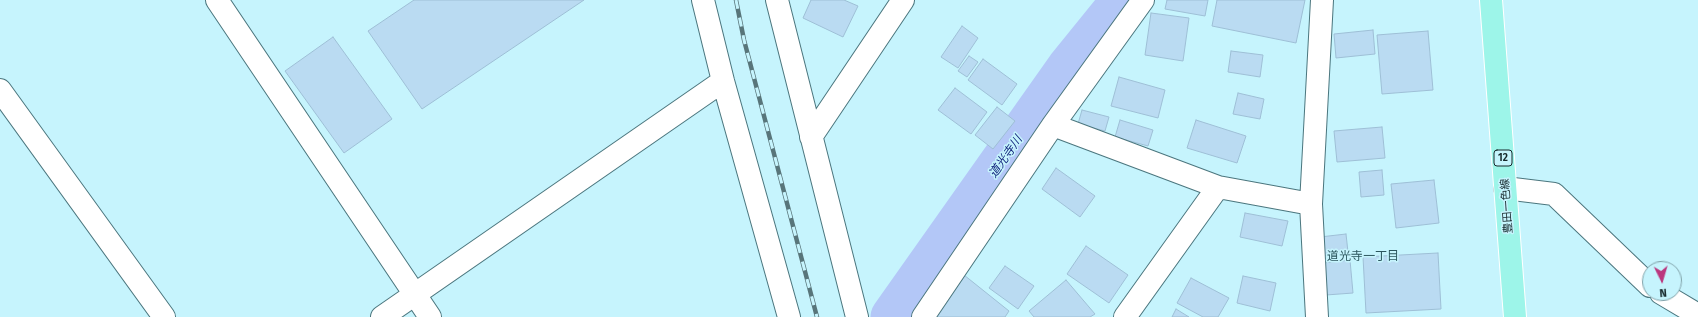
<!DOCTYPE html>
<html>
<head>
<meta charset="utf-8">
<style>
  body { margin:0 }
  #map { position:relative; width:1698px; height:317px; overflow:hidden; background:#c6f4fd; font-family:"Fira Sans",sans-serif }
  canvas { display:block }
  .north { position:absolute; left:1642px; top:261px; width:40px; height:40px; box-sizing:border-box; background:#c6f4fd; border:1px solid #80a2a9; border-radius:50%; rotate:175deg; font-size:11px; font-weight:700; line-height:16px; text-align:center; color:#16282b }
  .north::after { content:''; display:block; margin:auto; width:14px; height:18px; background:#bb377e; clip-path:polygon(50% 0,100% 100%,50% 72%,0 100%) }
</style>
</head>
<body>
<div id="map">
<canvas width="1698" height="317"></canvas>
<div class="north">N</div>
</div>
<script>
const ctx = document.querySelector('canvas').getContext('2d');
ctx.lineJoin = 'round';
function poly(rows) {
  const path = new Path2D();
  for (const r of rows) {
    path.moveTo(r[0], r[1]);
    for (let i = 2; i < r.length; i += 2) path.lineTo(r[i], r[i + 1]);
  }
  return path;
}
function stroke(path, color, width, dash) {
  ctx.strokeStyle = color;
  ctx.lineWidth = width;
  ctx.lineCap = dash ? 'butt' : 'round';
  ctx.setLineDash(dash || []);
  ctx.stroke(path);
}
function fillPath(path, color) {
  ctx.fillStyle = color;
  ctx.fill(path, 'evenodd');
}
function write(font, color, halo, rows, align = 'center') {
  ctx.font = font + ' "Fira Sans","Noto Sans JP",sans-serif';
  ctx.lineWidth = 3;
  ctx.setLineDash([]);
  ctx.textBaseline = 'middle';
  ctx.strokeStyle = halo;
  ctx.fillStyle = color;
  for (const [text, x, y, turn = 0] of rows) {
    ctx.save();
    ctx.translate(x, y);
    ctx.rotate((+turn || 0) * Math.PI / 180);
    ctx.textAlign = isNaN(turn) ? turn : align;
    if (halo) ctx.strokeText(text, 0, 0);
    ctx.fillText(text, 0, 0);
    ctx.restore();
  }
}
stroke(poly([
  [893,317,1069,68,1124,0]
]), '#b3c7f7', 45);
const building = poly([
  [414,0,584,0,422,109,368,31,414,0],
  [811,0,844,0,858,6,843,37,803,18,811,0],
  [1167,0,1208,0,1205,16,1165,9,1167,0],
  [1217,0,1305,0,1296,43,1212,26,1217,0],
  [1151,13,1189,18,1183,61,1145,55,1151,13],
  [962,26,978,38,958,68,941,57,962,26],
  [1373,30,1375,54,1336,58,1334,34,1373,30],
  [1428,31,1433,90,1382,94,1377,35,1428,31],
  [333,37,392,119,344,153,285,71,333,37],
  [1231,51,1263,55,1260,77,1228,72,1231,51],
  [969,56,978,62,967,77,958,71,969,56],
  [983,59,1017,84,1002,105,968,80,983,59],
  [1119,77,1165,90,1158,118,1111,106,1119,77],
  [955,88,987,112,971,134,938,110,955,88],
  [1238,93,1264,99,1260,119,1233,114,1238,93],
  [997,107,1015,121,993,149,975,135,997,107],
  [1082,110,1109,117,1105,131,1078,124,1082,110],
  [1120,120,1153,130,1148,146,1115,137,1120,120],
  [1196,120,1246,136,1237,163,1187,148,1196,120],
  [1382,127,1385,158,1337,162,1334,131,1382,127],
  [1056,168,1095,196,1080,217,1042,189,1056,168],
  [1382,170,1384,195,1361,197,1359,172,1382,170],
  [1434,180,1439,223,1396,228,1391,184,1434,180],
  [1245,213,1288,221,1282,246,1240,237,1245,213],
  [1346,234,1348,252,1322,256,1320,237,1346,234],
  [1086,246,1128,275,1109,303,1067,274,1086,246],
  [1438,253,1441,309,1366,313,1363,257,1438,253],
  [1350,260,1353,293,1326,295,1323,263,1350,260],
  [1005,266,1034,286,1018,309,989,288,1005,266],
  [964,275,1009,311,1005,317,930,317,964,275],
  [1243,276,1276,283,1270,311,1237,303,1243,276],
  [1191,278,1229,298,1218,317,1203,317,1177,303,1191,278],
  [1066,280,1095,314,1090,317,1034,317,1029,311,1066,280],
  [1176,309,1189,317,1172,317,1176,309]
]);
fillPath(building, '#badbf2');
stroke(building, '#9ebfd6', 1);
const minor = poly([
  [217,0,430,317],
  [703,0,723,81,789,317],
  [777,0,857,317],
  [1053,125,1218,187,1311,204],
  [811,137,903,0],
  [1505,188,1554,194,1650,286],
  [1661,293,1698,315],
  [382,317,723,81],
  [923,317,1053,125,1143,0],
  [1125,317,1218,187],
  [1317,317,1311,204,1322,0]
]);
const tertiary = poly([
  [0,90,164,317]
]);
const primary = poly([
  [1491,0,1515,317]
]);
stroke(minor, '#4b767e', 24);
stroke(tertiary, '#4b767e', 24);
stroke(primary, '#fff', 24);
stroke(minor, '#fff', 22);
stroke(tertiary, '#fff', 22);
stroke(primary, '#9df5e9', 22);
const rail = poly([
  [736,0,744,40,817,317]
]);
stroke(rail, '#58757a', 4.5);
stroke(rail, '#c6f4fd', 3, [9]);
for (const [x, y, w] of [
  [1503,158,18]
]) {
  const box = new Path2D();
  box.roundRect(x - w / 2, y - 8, w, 16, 3);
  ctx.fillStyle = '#c6f4fd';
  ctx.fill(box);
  stroke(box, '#16282b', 1);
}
write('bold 10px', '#16282b', null, [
  ["12",1503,158]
]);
write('11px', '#16282b', '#c6f4fd', [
  ["豊田一色線",1507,206,-94]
]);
write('italic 12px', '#14277f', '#c6f4fd', [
  ["道光寺川",1006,157,-55]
]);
write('12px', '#2c565e', '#c6f4fd', [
  ["道光寺一丁目",1363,257]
]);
</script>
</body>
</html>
